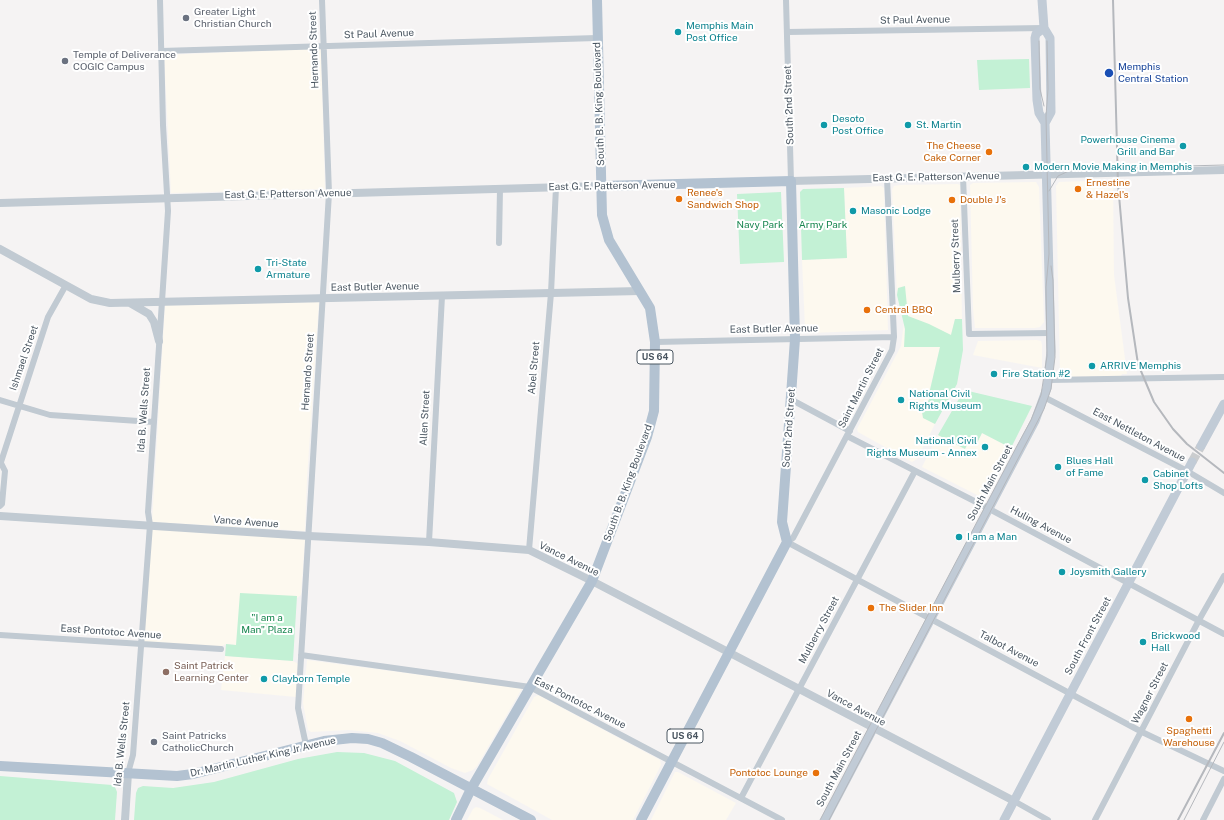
<!DOCTYPE html>
<html>
<head>
<meta charset="utf-8">
<style>
  body { margin:0 }
  canvas { display:block; background:#f5f3f3 }
</style>
</head>
<body>
<canvas width="1224" height="820"></canvas>
<script>
const ctx = document.querySelector('canvas').getContext('2d');
ctx.lineJoin = 'round';
function fillPath(path, color) {
  ctx.fillStyle = color;
  ctx.fill(path, 'evenodd');
}
function poly(rows) {
  const path = new Path2D();
  for (const r of rows) {
    path.moveTo(r[0], r[1]);
    for (let i = 2; i < r.length; i += 2) path.lineTo(r[i], r[i + 1]);
  }
  return path;
}
function stroke(path, color, width, dash) {
  ctx.strokeStyle = color;
  ctx.lineWidth = width;
  ctx.lineCap = dash ? 'butt' : 'round';
  ctx.setLineDash(dash || []);
  ctx.stroke(path);
}
function write(font, color, halo, rows, align = 'center') {
  ctx.font = font + ' "Public Sans",sans-serif';
  ctx.lineWidth = 4;
  ctx.setLineDash([]);
  ctx.textBaseline = 'middle';
  ctx.strokeStyle = halo;
  ctx.fillStyle = color;
  for (const [text, x, y, turn = 0] of rows) {
    ctx.save();
    ctx.translate(x, y);
    ctx.rotate((+turn || 0) * Math.PI / 180);
    ctx.textAlign = isNaN(turn) ? turn : align;
    if (halo) ctx.strokeText(text, 0, 0);
    ctx.fillText(text, 0, 0);
    ctx.restore();
  }
}
fillPath(poly([
  [321,48,325,189,171,193,164,55],
  [1113,180,1114,275,1127,374,1122,374,1121,376,1062,377,1060,373,1056,186,1059,182],
  [1033,182,1036,182,1039,187,1044,322,1040,327,1035,328,975,328,973,309,970,185,973,183],
  [958,184,960,185,962,319,955,319,951,335,908,316,898,288,897,295,892,190,894,186,900,185],
  [881,186,884,188,888,330,809,333,805,328,802,260,847,258,844,188],
  [319,302,307,479,305,531,152,522,165,305],
  [904,323,905,340,917,346,940,347,929,394,931,395,922,412,924,418,935,424,917,459,912,462,858,432,857,429,901,346],
  [1037,340,1041,341,1042,345,1042,368,973,355,978,341],
  [982,433,1011,448,987,494,983,498,922,467,938,435,965,449,968,443,976,444],
  [151,527,305,539,301,595,236,645,226,644,220,647,143,643],
  [225,656,293,661,300,665,296,697,221,690],
  [307,660,521,688,521,690,477,766,473,770,465,773,451,768,400,741,378,733,348,730,311,732,308,730,303,703],
  [538,695,660,760,661,765,633,820,552,820,487,784,488,779,534,697],
  [675,772,678,772,736,803,726,820,651,820],
  [476,807,480,808,503,820,467,820,473,809]
]), '#fdf9ef');
fillPath(poly([
  [1029,59,1030,88,979,90,977,60],
  [844,188,847,258,802,260,800,192,803,189],
  [781,192,784,262,740,264,737,194],
  [905,286,908,316,929,324,951,335,955,319,962,319,963,350,957,384,935,424,923,418,922,412,931,396,929,394,940,347,904,347,905,329,897,295,898,288],
  [964,390,1032,406,1011,448,982,433,976,445,968,443,965,449,938,435],
  [240,593,297,596,293,661,225,656,226,644,236,645],
  [337,752,364,753,395,761,454,793,457,802,449,820,134,820,136,793,138,788,143,786,173,788,214,782,298,759],
  [0,776,112,785,115,787,117,792,115,820,0,820]
]), '#c3f1d5');
stroke(poly([
  [1192,462,1201,446]
]), '#caccce', 9, [9, 4.5]);
stroke(poly([
  [786,0,791,181],
  [787,32,1044,28],
  [161,51,597,38],
  [963,176,969,334,1051,333],
  [499,243,500,188],
  [655,342,894,337],
  [1049,380,1224,377],
  [1044,397,1187,471,1224,493],
  [0,400,50,415,153,422],
  [792,400,850,431],
  [847,436,980,504,1224,634],
  [0,465,48,317,66,285],
  [0,506,2,504,5,471,1,463],
  [429,542,442,296],
  [787,542,1142,732,1224,771],
  [787,542,793,538,892,350,894,337,887,178],
  [529,550,551,293,556,187],
  [0,635,221,649],
  [301,655,530,687,782,820],
  [306,745,298,708,329,193,322,0],
  [128,773,133,755,150,525,148,512,168,211,163,125,160,0],
  [741,798,915,471],
  [1014,801,1048,820],
  [1095,820,1199,620,1224,576],
  [1203,820,1224,779]
]), '#c1cad2', 6);
stroke(poly([
  [791,181,1224,170],
  [0,203,601,186],
  [0,249,91,299,110,303,640,291],
  [130,303,149,314,154,322,159,341],
  [0,516,309,536,429,542,529,550,592,581,1014,801],
  [125,820,128,773]
]), '#c1cad2', 8);
stroke(poly([
  [1042,0,1044,28,1050,38,1051,112,1045,123],
  [1201,446,1224,404],
  [825,820,1035,421,1047,388,1051,351,1045,123,1039,113,1037,100,1035,38,1036,34,1044,28],
  [1004,820,1192,462]
]), '#c1cbd6', 9);
stroke(poly([
  [601,186,791,181,795,339,782,522,787,542,641,820],
  [0,766,177,776,193,774,324,741,352,738,368,739,382,743,411,757,531,820],
  [456,820,471,789,592,581,647,437,654,411,655,342,650,308,609,240,602,215,597,0]
]), '#b3c2d1', 10);
stroke(poly([
  [1039,41,1040,89,1044,106],
  [1049,191,1058,176,1073,169,1224,165],
  [820,820,1018,444,1031,420,1041,395,1047,356,1046,287,1049,254,1046,116,1048,89,1047,41],
  [829,820,1044,409,1051,389,1055,357,1053,280,1051,266],
  [1184,820,1224,742]
]), '#b5b8bd', 1);
stroke(poly([
  [1113,0,1118,184,1128,298,1138,364,1154,402,1173,429,1187,444,1224,473],
  [1178,820,1224,733]
]), '#b5b8bd', 2);
for (const [x, y, r, color] of [
  [186,18,4,"#6b7280"],
  [678,32,4,"#0f9aa8"],
  [65,61,4,"#6b7280"],
  [1109,73,5,"#1a4fb4"],
  [824,125,4,"#0f9aa8"],
  [908,125,4,"#0f9aa8"],
  [1183,146,4,"#0f9aa8"],
  [989,152,4,"#e8710a"],
  [1026,167,4,"#0f9aa8"],
  [1078,189,4,"#e8710a"],
  [679,199,4,"#e8710a"],
  [952,200,4,"#e8710a"],
  [853,211,4,"#0f9aa8"],
  [258,269,4,"#0f9aa8"],
  [867,310,4,"#e8710a"],
  [1092,366,4,"#0f9aa8"],
  [994,374,4,"#0f9aa8"],
  [901,400,4,"#0f9aa8"],
  [985,447,4,"#0f9aa8"],
  [1058,467,4,"#0f9aa8"],
  [1145,480,4,"#0f9aa8"],
  [959,537,4,"#0f9aa8"],
  [1062,572,4,"#0f9aa8"],
  [871,608,4,"#e8710a"],
  [1143,642,4,"#0f9aa8"],
  [166,672,4,"#8d6e63"],
  [264,679,4,"#0f9aa8"],
  [1189,719,4,"#e8710a"],
  [154,742,4,"#6b7280"],
  [816,773,4,"#e8710a"]
]) {
  const dot = new Path2D();
  dot.arc(x, y, r, 0, 2 * Math.PI);
  ctx.fillStyle = color;
  ctx.fill(dot);
  stroke(dot, '#fff', 1.5);
}
for (const [x, y, w] of [
  [655,357,36],
  [685,736,36]
]) {
  const box = new Path2D();
  box.roundRect(x - w / 2, y - 7, w, 14, 3);
  ctx.fillStyle = '#fff';
  ctx.fill(box);
  stroke(box, '#4a5661', 1);
}
write('bold 9px', '#4a5661', null, [
  ["US 64",655,357],
  ["US 64",685,736]
]);
write('10px', '#5b616d', '#fff', [
  ["Greater Light",194,12],
  ["Christian Church",194,24],
  ["Temple of Deliverance",73,55],
  ["COGIC Campus",73,67],
  ["Saint Patricks",162,736],
  ["CatholicChurch",162,748]
], 'left');
write('10px', '#4a5661', '#fff', [
  ["St Paul Avenue",915,20,-1],
  ["St Paul Avenue",379,34,-2],
  ["Hernando Street",314,50,-92],
  ["South B. B. King Boulevard",599,104,-92],
  ["South 2nd Street",789,105,-92],
  ["East G. E. Patterson Avenue",936,177,-1],
  ["East G. E. Patterson Avenue",612,186,-1],
  ["East G. E. Patterson Avenue",288,194,-1],
  ["Mulberry Street",956,256,-92],
  ["East Butler Avenue",375,287,-1],
  ["East Butler Avenue",774,329,-1],
  ["Ishmael Street",24,358,-71],
  ["Abel Street",534,368,-85],
  ["Hernando Street",308,372,-86],
  ["Saint Martin Street",861,388,-63],
  ["Ida B. Wells Street",144,410,-86],
  ["Allen Street",425,418,-87],
  ["South 2nd Street",789,428,-86],
  ["East Nettleton Avenue",1139,435,28],
  ["South B. B. King Boulevard",628,483,-70],
  ["South Main Street",990,483,-62],
  ["Vance Avenue",246,522,4],
  ["Huling Avenue",1041,525,28],
  ["Vance Avenue",569,559,26],
  ["Mulberry Street",819,630,-62],
  ["East Pontotoc Avenue",111,632,4],
  ["South Front Street",1088,636,-62],
  ["Talbot Avenue",1009,649,28],
  ["Wagner Street",1150,693,-63],
  ["East Pontotoc Avenue",580,703,27],
  ["Vance Avenue",856,708,28],
  ["Ida B. Wells Street",122,744,-84],
  ["Dr. Martin Luther King Jr Avenue",263,757,-13],
  ["South Main Street",839,769,-62]
]);
write('10px', '#0d838f', '#fff', [
  ["Memphis Main",686,26],
  ["Post Office",686,38],
  ["Desoto",832,119],
  ["Post Office",832,131],
  ["St. Martin",916,125],
  ["Powerhouse Cinema",1175,140,"right"],
  ["Grill and Bar",1175,152,"right"],
  ["Modern Movie Making in Memphis",1034,167],
  ["Masonic Lodge",861,211],
  ["Tri-State",266,263],
  ["Armature",266,275],
  ["ARRIVE Memphis",1100,366],
  ["Fire Station #2",1002,374],
  ["National Civil",909,394],
  ["Rights Museum",909,406],
  ["National Civil",977,441,"right"],
  ["Rights Museum - Annex",977,453,"right"],
  ["Blues Hall",1066,461],
  ["of Fame",1066,473],
  ["Cabinet",1153,474],
  ["Shop Lofts",1153,486],
  ["I am a Man",967,537],
  ["Joysmith Gallery",1070,572],
  ["Brickwood",1151,636],
  ["Hall",1151,648],
  ["Clayborn Temple",272,679]
], 'left');
write('10px', '#164399', '#fff', [
  ["Memphis",1118,67],
  ["Central Station",1118,79]
], 'left');
write('10px', '#c56008', '#fff', [
  ["The Cheese",981,146,"right"],
  ["Cake Corner",981,158,"right"],
  ["Ernestine",1086,183],
  ["& Hazel's",1086,195],
  ["Renee's",687,193],
  ["Sandwich Shop",687,205],
  ["Double J's",960,200],
  ["Central BBQ",875,310],
  ["The Slider Inn",879,608],
  ["Spaghetti",1189,731,"center"],
  ["Warehouse",1189,743,"center"],
  ["Pontotoc Lounge",808,773,"right"]
], 'left');
write('10px', '#17864f', '#fff', [
  ["Navy Park",760,225],
  ["Army Park",823,225],
  ["\"I am a",267,618],
  ["Man\" Plaza",267,630]
]);
write('10px', '#785e54', '#fff', [
  ["Saint Patrick",174,666],
  ["Learning Center",174,678]
], 'left');
</script>
</body>
</html>
